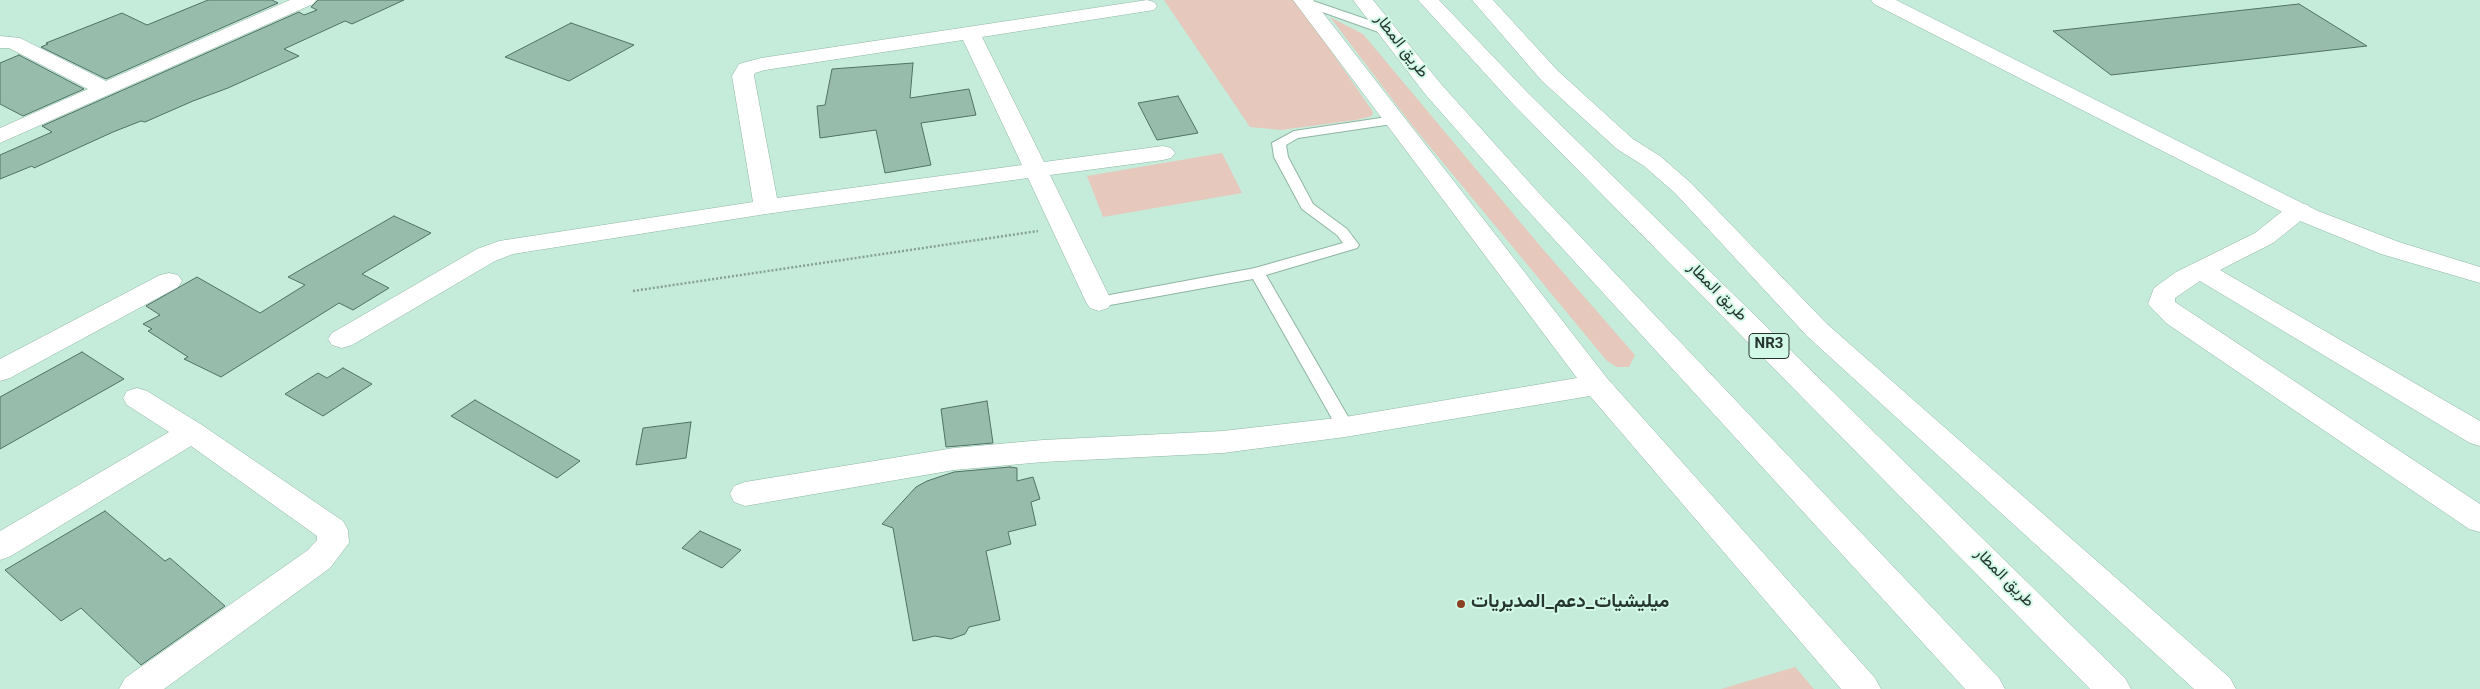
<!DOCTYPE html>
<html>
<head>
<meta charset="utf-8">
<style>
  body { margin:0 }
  canvas { display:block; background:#c5ecda }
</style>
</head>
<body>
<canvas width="2480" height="689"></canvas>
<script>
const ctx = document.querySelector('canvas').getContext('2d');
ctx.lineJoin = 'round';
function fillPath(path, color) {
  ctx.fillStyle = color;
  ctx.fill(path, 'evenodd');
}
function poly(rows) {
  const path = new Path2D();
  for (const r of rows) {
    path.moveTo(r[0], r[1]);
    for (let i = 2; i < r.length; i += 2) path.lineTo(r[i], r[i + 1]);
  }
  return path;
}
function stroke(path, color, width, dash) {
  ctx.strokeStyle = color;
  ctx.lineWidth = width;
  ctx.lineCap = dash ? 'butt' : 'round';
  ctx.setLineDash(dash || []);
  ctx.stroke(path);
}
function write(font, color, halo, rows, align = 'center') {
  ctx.font = font + ' Georgia,Vazirmatn,serif';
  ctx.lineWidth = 4;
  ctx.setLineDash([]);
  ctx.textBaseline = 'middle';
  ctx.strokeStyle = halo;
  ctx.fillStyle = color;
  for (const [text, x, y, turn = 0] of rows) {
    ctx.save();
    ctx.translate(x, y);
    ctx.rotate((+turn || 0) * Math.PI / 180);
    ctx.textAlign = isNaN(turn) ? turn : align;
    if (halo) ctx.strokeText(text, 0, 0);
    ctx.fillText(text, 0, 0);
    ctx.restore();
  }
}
fillPath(poly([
  [1164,0,1296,0,1373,112,1372,116,1356,120,1281,130,1250,127],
  [1330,17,1363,34,1541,247,1635,355,1629,367,1617,367,1607,361,1411,124],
  [1222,153,1242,193,1103,217,1087,176],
  [1795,667,1814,689,1721,689]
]), '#e6c8bc');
const building = poly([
  [208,0,272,0,278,3,106,79,41,47,48,44,46,43,122,13,147,25,208,0],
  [318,0,404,0,352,24,345,21,284,49,299,56,228,88,193,101,145,122,141,121,113,132,34,168,32,166,0,179,0,155,52,132,42,126,299,12,304,15,317,10,311,7,318,0],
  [2299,4,2367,46,2111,75,2053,31,2299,4],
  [571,23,634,45,569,81,505,57,571,23],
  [19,55,84,89,23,116,0,104,0,63,19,55],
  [913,63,910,98,969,89,976,115,921,123,931,165,885,173,876,130,820,138,817,106,825,105,832,69,913,63],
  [1178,96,1198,133,1157,140,1138,103,1178,96],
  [394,216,431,233,362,274,389,288,353,310,339,303,221,377,184,359,188,357,148,331,152,329,143,324,160,315,146,306,197,277,260,313,305,285,288,277,394,216],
  [82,352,124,379,0,449,0,397,82,352],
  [343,368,372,384,323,416,285,394,318,373,327,378,343,368],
  [475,400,580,461,557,478,451,416,475,400],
  [987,401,993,443,946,447,941,409,987,401],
  [691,422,686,458,636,465,643,428,691,422],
  [1010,467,1017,468,1017,481,1033,477,1040,499,1031,502,1036,525,1008,532,1011,544,986,551,1000,620,969,627,965,634,951,639,935,636,913,641,893,528,882,524,916,487,927,481,954,472,1010,467],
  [105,511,165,561,170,558,225,606,141,665,81,608,61,621,5,570,105,511],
  [700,531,741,550,722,568,682,548,700,531]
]);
fillPath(building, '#97bcac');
stroke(building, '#507264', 1);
const service = poly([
  [1300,0,1310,0,1392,28,1394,31,1388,35,1384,34,1300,4,1300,0],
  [1394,116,1399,117,1401,120,1399,123,1298,138,1286,145,1288,157,1313,204,1347,229,1359,245,1357,248,1266,275,1354,427,1351,431,1345,433,1339,431,1253,279,1099,307,1093,306,1091,302,1093,298,1099,297,1255,268,1343,243,1337,235,1302,209,1274,157,1272,143,1294,131,1394,116]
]);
const minor = poly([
  [290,0,316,0,313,4,0,143,0,128,88,89,9,48,0,48,0,36,20,38,106,81,290,0],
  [1147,0,1154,2,1157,6,1154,10,982,37,1044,162,1163,146,1171,148,1175,153,1171,158,1163,160,1050,175,1112,302,1108,308,1099,311,1090,308,1086,302,1028,178,766,214,513,254,495,261,352,345,342,348,332,345,328,339,332,333,477,249,499,241,753,202,732,76,739,64,761,58,1147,0],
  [963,40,1022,165,777,198,754,76,755,73,765,70,963,40],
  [1293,0,1313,0,1607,378,1875,678,1881,689,1841,689,1590,396,1345,437,1223,453,1043,462,954,470,745,506,734,502,730,494,734,486,745,482,954,448,1043,440,1223,431,1345,417,1577,378,1293,0],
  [2299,203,2308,205,2311,210,2308,215,2273,243,2220,270,2480,421,2480,446,2470,443,2200,281,2175,298,2175,302,2480,504,2480,532,2469,529,2166,323,2148,304,2154,288,2176,272,2255,233,2290,205,2299,203],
  [169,273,178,275,182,281,178,287,10,378,0,381,0,359,160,275,169,273],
  [137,388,147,391,202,425,343,521,348,530,349,543,330,568,164,689,119,689,125,678,308,550,317,540,317,536,191,446,11,556,0,560,0,531,169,432,127,405,123,398,127,391,137,388]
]);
const tertiary = poly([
  [1472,0,1493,0,1558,71,1633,139,1660,156,1691,183,1827,324,2230,678,2236,689,2194,689,1807,336,1675,193,1644,166,1617,149,1542,81,1472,0],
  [1871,0,1896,0,2318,211,2399,242,2480,267,2480,283,2381,254,2300,221,1874,4,1871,0]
]);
const trunk = poly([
  [1353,0,1373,0,1441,84,1538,192,1999,678,2005,689,1965,689,1520,202,1425,94,1353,0],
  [1418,0,1439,0,1528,93,2125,678,2131,689,2090,689,1512,103,1418,0]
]);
stroke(service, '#90b5a4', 2);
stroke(minor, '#90b5a4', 1);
stroke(tertiary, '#90b5a4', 1);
stroke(trunk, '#90b5a4', 1);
stroke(poly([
  [633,291,1038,231]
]), '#84a194', 2.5, [2, 2]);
fillPath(service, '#fff');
fillPath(minor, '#fff');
fillPath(tertiary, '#fff');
fillPath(trunk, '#fff');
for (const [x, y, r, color] of [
  [1461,604,5,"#894121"]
]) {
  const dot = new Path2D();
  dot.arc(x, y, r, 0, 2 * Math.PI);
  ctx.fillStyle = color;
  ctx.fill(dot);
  stroke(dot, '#d2f9e7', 2);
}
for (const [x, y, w] of [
  [1769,346,40]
]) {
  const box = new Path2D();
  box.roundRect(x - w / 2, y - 12.5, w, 25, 4);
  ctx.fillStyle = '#d2f9e7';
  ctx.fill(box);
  stroke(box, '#26352f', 1);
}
write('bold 15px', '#26352f', null, [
  ["NR3",1769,346]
]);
write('16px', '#26352f', '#d2f9e7', [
  ["طريق المطار",1400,47,52],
  ["طريق المطار",1716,293,45],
  ["طريق المطار",2003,579,45]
]);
write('bold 19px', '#26352f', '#d2f9e7', [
  ["ميليشيات_دعم_المديريات",1471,604]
], 'left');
</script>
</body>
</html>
